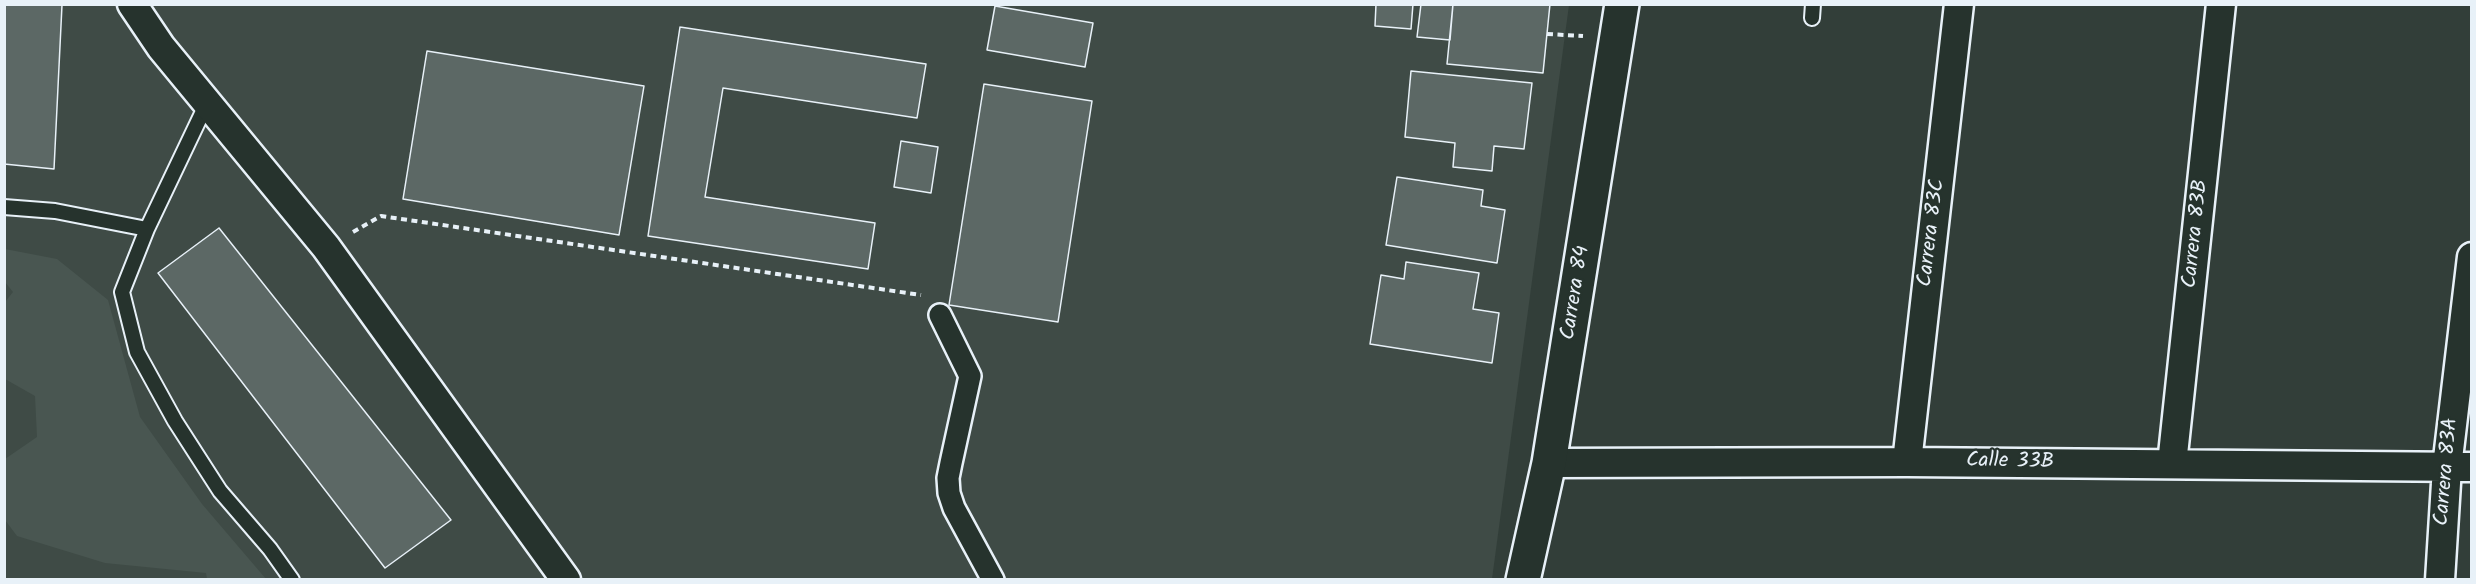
<!DOCTYPE html>
<html>
<head>
<meta charset="utf-8">
<style>
  body { margin:0 }
  #map { position:relative; width:2476px; height:584px; overflow:hidden; background:#323e39; font-family:Kalam,sans-serif }
  canvas { display:block }
  .frame { position:absolute; inset:0; border:6px solid #e8f1f8; pointer-events:none }
</style>
</head>
<body>
<div id="map">
<canvas width="2476" height="584"></canvas>
<div class="frame"></div>
</div>
<script>
const ctx = document.querySelector('canvas').getContext('2d');
ctx.lineJoin = 'round';
function fillPath(path, color) {
  ctx.fillStyle = color;
  ctx.fill(path, 'evenodd');
}
function poly(rows) {
  const path = new Path2D();
  for (const r of rows) {
    path.moveTo(r[0], r[1]);
    for (let i = 2; i < r.length; i += 2) path.lineTo(r[i], r[i + 1]);
  }
  return path;
}
function stroke(path, color, width, dash) {
  ctx.strokeStyle = color;
  ctx.lineWidth = width;
  ctx.lineCap = dash ? 'butt' : 'round';
  ctx.setLineDash(dash || []);
  ctx.stroke(path);
}
function write(font, color, halo, rows, align = 'center') {
  ctx.font = font + ' Kalam,sans-serif';
  ctx.lineWidth = 4.5;
  ctx.setLineDash([]);
  ctx.textBaseline = 'middle';
  ctx.strokeStyle = halo;
  ctx.fillStyle = color;
  for (const [text, x, y, turn = 0] of rows) {
    ctx.save();
    ctx.translate(x, y);
    ctx.rotate((+turn || 0) * Math.PI / 180);
    ctx.textAlign = isNaN(turn) ? turn : align;
    if (halo) ctx.strokeText(text, 0, 0);
    ctx.fillText(text, 0, 0);
    ctx.restore();
  }
}
fillPath(poly([
  [4,5,1569,5,1492,579,5,579]
]), '#3f4b46');
fillPath(poly([
  [5,249,57,259,108,300,140,417,202,504,266,579,207,579,206,573,105,563,17,536,5,520,5,459,37,437,35,396,5,379,5,302,13,292,5,282]
]), '#495651');
const building = poly([
  [4,4,62,5,54,169,4,164,4,4],
  [1376,4,1413,4,1411,29,1375,26,1376,4],
  [1421,4,1453,4,1450,40,1417,37,1421,4],
  [1453,4,1550,4,1543,73,1447,64,1453,4],
  [995,6,1093,23,1085,67,987,50,995,6],
  [680,27,926,64,917,118,723,88,705,197,875,223,868,269,648,236,680,27],
  [427,51,644,86,619,235,403,199,427,51],
  [1411,71,1532,83,1524,149,1494,146,1492,171,1453,167,1455,143,1405,137,1411,71],
  [984,84,1092,101,1058,322,949,305,984,84],
  [901,141,938,147,931,193,894,187,901,141],
  [1397,177,1483,190,1481,206,1505,210,1497,263,1386,245,1397,177],
  [219,228,451,520,385,568,158,273,219,228],
  [1406,262,1479,273,1473,309,1499,313,1492,363,1370,344,1381,275,1404,279,1406,262]
]);
fillPath(building, '#5c6865');
stroke(building, '#e8f1f8', 1.5);
const service = poly([
  [1812,18,1813,4],
  [4,207,55,211,147,229,207,103],
  [147,229,122,292,137,352,175,421,220,491,270,549,292,580]
]);
const pedestrian = poly([
  [940,315,970,376,951,463,948,478,949,493,954,508,993,580]
]);
const minor = poly([
  [132,4,161,47,326,247,566,580],
  [1907,462,1959,4],
  [1549,463,1907,462,2472,467],
  [2172,464,2221,4],
  [2440,580,2447,467,2472,257]
]);
const tertiary = poly([
  [1523,580,1549,463,1622,4]
]);
stroke(service, '#e8f1f8', 18);
stroke(pedestrian, '#e8f1f8', 26);
stroke(minor, '#e8f1f8', 33);
stroke(tertiary, '#e8f1f8', 38);
stroke(poly([
  [1547,34,1583,36],
  [353,232,381,216,921,295]
]), '#e8f1f8', 4, [6, 4.5]);
stroke(service, '#26332d', 14);
stroke(pedestrian, '#26332d', 21);
stroke(minor, '#26332d', 28);
stroke(tertiary, '#26332d', 33);
write('21px', '#e8f1f8', '#26332d', [
  ["Carrera 83C",1933,233,-83],
  ["Carrera 83B",2197,234,-84],
  ["Carrera 84",1577,293,-81],
  ["Calle 33B",2010,463,1],
  ["Carrera 83A",2448,472,-85]
]);
</script>
</body>
</html>
